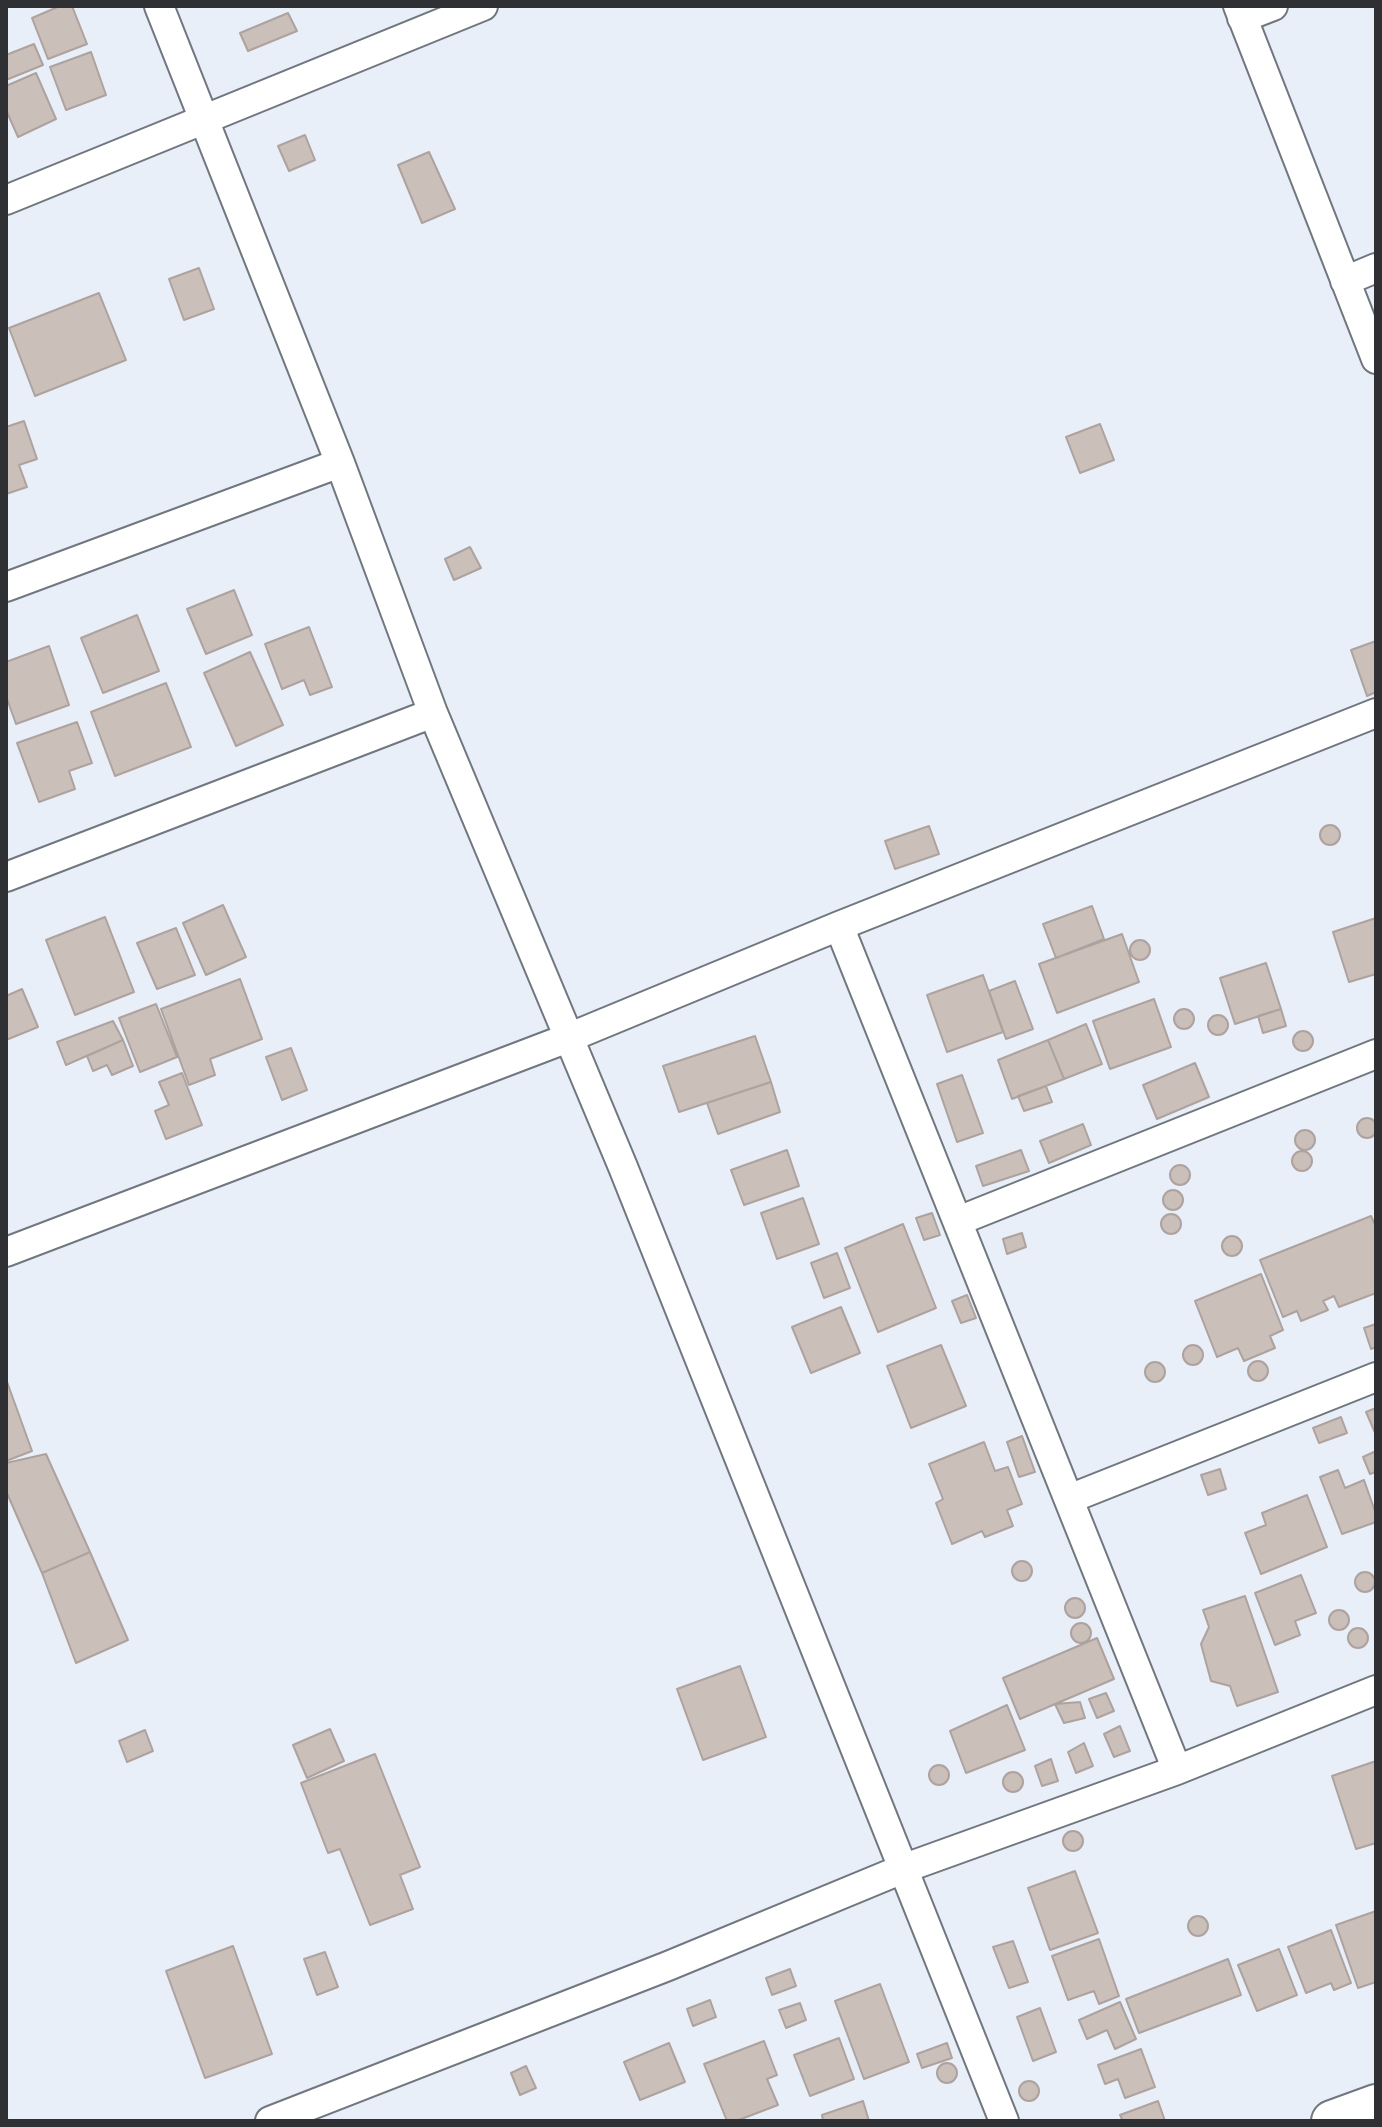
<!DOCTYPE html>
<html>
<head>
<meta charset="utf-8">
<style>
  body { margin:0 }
  #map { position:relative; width:1382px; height:2127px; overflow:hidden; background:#e8eff9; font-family:Literata,serif }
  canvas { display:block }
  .frame { position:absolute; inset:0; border:8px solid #2e3034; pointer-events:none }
</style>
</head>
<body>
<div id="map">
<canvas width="1382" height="2127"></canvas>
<div class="frame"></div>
</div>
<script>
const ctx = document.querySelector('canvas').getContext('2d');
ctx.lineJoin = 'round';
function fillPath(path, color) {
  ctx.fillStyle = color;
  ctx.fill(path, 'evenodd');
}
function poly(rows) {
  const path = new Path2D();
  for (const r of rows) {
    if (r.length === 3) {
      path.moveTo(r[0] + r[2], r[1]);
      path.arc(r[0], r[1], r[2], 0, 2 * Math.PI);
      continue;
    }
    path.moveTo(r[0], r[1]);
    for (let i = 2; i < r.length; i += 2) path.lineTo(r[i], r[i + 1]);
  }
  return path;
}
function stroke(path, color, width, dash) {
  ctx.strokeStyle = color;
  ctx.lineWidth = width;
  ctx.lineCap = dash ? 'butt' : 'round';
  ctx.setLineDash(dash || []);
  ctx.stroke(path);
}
const building = poly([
  [60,6,72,6,87,44,48,59,32,18,60,6],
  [288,13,297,31,248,51,240,33,288,13],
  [34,44,43,65,6,80,6,55,34,44],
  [91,52,106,95,66,110,50,67,91,52],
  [36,73,56,119,18,137,6,110,6,86,36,73],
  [305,135,315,160,289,171,278,146,305,135],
  [429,152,455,209,422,223,398,165,429,152],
  [199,268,214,309,184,320,169,279,199,268],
  [99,293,126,360,35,396,9,328,99,293],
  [24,421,37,459,19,465,27,487,6,494,6,427,24,421],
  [1100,424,1114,460,1080,473,1066,437,1100,424],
  [470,547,481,568,454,580,445,559,470,547],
  [234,590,252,635,206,654,187,609,234,590],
  [137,615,159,671,103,693,81,638,137,615],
  [309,627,332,687,310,695,304,680,282,689,265,644,309,627],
  [1376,641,1376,692,1367,696,1351,650,1376,641],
  [49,646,69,705,16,724,6,696,6,662,49,646],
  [250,652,283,725,236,746,204,673,250,652],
  [166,683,191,747,115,776,91,712,166,683],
  [77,722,92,763,69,771,75,789,39,802,17,743,77,722],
  [1330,835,10],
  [929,826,939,854,895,869,885,841,929,826],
  [223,905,246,957,206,975,183,923,223,905],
  [1092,906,1104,939,1056,958,1043,924,1092,906],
  [105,917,134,992,75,1015,46,940,105,917],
  [1376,918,1376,974,1349,982,1333,932,1376,918],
  [176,928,195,975,157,989,137,943,176,928],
  [1122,934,1139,982,1057,1013,1039,964,1122,934],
  [1140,950,10],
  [1266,963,1281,1009,1235,1024,1220,978,1266,963],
  [983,975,1003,1032,947,1052,927,995,983,975],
  [240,979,262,1039,210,1059,215,1075,189,1085,161,1009,240,979],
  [1015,981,1033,1029,1006,1039,989,991,1015,981],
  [22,989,38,1027,6,1040,6,996,22,989],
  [1154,999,1171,1047,1110,1069,1093,1021,1154,999],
  [156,1004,177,1057,140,1072,119,1018,156,1004],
  [1281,1009,1286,1026,1263,1033,1258,1016,1281,1009],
  [1184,1019,10],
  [1218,1025,10],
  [113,1021,123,1040,66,1065,57,1042,113,1021],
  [1086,1024,1102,1064,1064,1079,1048,1040,1086,1024],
  [1303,1041,10],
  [755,1036,771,1082,679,1112,663,1066,755,1036],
  [123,1040,133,1066,112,1075,107,1065,93,1071,87,1056,123,1040],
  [1048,1040,1064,1079,1012,1099,998,1060,1048,1040],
  [291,1048,307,1090,282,1100,266,1057,291,1048],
  [1195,1063,1209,1097,1157,1119,1143,1085,1195,1063],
  [182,1073,202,1125,166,1139,155,1111,169,1105,159,1082,182,1073],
  [962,1075,983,1133,957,1142,937,1084,962,1075],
  [771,1082,780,1112,718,1134,707,1103,771,1082],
  [1046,1086,1052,1102,1024,1111,1018,1096,1046,1086],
  [1367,1128,10],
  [1083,1124,1091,1145,1049,1163,1040,1141,1083,1124],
  [1305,1140,10],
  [787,1150,799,1186,744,1205,731,1170,787,1150],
  [1021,1150,1029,1171,983,1186,976,1166,1021,1150],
  [1302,1161,10],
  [1180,1175,10],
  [1173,1200,10],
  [803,1198,819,1244,777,1259,761,1213,803,1198],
  [932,1213,940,1235,924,1240,916,1218,932,1213],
  [1171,1224,10],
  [1371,1216,1376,1227,1376,1293,1339,1307,1334,1296,1323,1301,1328,1310,1301,1321,1297,1311,1283,1317,1260,1260,1371,1216],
  [903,1224,936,1308,878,1332,845,1248,903,1224],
  [1022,1233,1026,1247,1007,1254,1003,1239,1022,1233],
  [1232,1246,10],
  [837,1253,850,1288,824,1298,811,1263,837,1253],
  [1261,1274,1283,1330,1270,1336,1275,1348,1244,1361,1238,1348,1217,1357,1195,1301,1261,1274],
  [967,1295,976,1318,961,1323,952,1301,967,1295],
  [841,1307,860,1353,811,1373,792,1327,841,1307],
  [1376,1324,1376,1347,1371,1349,1364,1328,1376,1324],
  [941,1345,966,1406,911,1428,887,1366,941,1345],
  [1193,1355,10],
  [1258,1371,10],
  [1155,1372,10],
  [6,1379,32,1451,6,1461,6,1379],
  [1376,1408,1376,1435,1366,1412,1376,1408],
  [1341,1417,1347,1433,1319,1443,1313,1428,1341,1417],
  [1022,1436,1035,1472,1019,1477,1007,1442,1022,1436],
  [984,1442,995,1471,1008,1467,1022,1504,1007,1510,1013,1526,985,1537,982,1531,952,1544,936,1503,943,1499,929,1464,984,1442],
  [1376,1451,1376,1472,1370,1474,1363,1457,1376,1451],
  [46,1454,90,1552,42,1573,6,1491,6,1463,46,1454],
  [1220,1469,1226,1489,1208,1495,1201,1475,1220,1469],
  [1338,1470,1345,1488,1364,1480,1376,1514,1376,1522,1342,1534,1320,1477,1338,1470],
  [1307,1495,1327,1547,1261,1574,1245,1533,1266,1525,1262,1513,1307,1495],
  [90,1552,128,1640,76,1663,42,1573,90,1552],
  [1022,1571,10],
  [1365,1582,10],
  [1301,1575,1316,1613,1295,1621,1300,1635,1275,1645,1255,1593,1301,1575],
  [1245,1596,1278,1692,1237,1706,1230,1686,1211,1681,1201,1644,1209,1627,1203,1610,1245,1596],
  [1075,1608,10],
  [1339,1620,10],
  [1081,1633,10],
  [1358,1638,10],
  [1097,1638,1114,1679,1020,1719,1003,1678,1097,1638],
  [740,1666,766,1737,703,1760,677,1689,740,1666],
  [1106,1693,1114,1711,1097,1718,1089,1699,1106,1693],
  [1080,1702,1085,1718,1064,1723,1055,1704,1080,1702],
  [1007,1705,1025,1750,966,1773,950,1731,1007,1705],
  [1120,1726,1130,1751,1114,1757,1104,1734,1120,1726],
  [330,1729,344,1761,307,1778,293,1745,330,1729],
  [145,1730,153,1751,127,1762,119,1741,145,1730],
  [1084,1743,1093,1766,1076,1773,1068,1752,1084,1743],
  [375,1754,420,1867,400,1875,413,1909,370,1925,340,1849,328,1853,301,1783,375,1754],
  [1051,1759,1058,1781,1042,1786,1035,1766,1051,1759],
  [1376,1761,1376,1843,1356,1849,1332,1776,1376,1761],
  [939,1775,10],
  [1013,1782,10],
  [1073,1841,10],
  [1075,1871,1098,1933,1050,1950,1028,1888,1075,1871],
  [1376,1911,1376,1982,1358,1988,1336,1925,1376,1911],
  [1198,1926,10],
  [1331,1930,1351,1983,1334,1990,1331,1983,1306,1993,1288,1947,1331,1930],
  [1099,1939,1119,1996,1099,2004,1094,1991,1068,2000,1052,1956,1099,1939],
  [1013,1941,1028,1982,1009,1988,993,1947,1013,1941],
  [233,1946,272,2054,205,2078,166,1971,233,1946],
  [1279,1949,1297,1995,1257,2011,1238,1965,1279,1949],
  [325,1952,338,1987,317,1995,304,1959,325,1952],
  [1228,1959,1241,1995,1139,2033,1126,1999,1228,1959],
  [790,1969,796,1986,772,1995,766,1978,790,1969],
  [880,1984,909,2062,864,2079,835,2001,880,1984],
  [710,2000,716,2017,693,2026,687,2009,710,2000],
  [1120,2002,1136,2039,1115,2049,1107,2030,1087,2039,1079,2020,1120,2002],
  [800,2003,806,2020,786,2028,779,2010,800,2003],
  [1040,2008,1056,2052,1033,2061,1017,2017,1040,2008],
  [839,2038,854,2079,810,2096,794,2055,839,2038],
  [764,2041,777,2075,767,2079,778,2105,736,2121,727,2121,704,2064,764,2041],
  [669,2043,685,2082,640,2100,624,2062,669,2043],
  [947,2043,952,2058,922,2068,917,2054,947,2043],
  [1141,2049,1155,2087,1125,2098,1118,2079,1105,2084,1098,2065,1141,2049],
  [947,2073,10],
  [526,2066,536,2088,520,2095,511,2073,526,2066],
  [1029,2091,10],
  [863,2101,869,2121,823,2121,822,2115,863,2101],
  [1158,2101,1165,2121,1123,2121,1120,2115,1158,2101]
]);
fillPath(building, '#cbbfba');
stroke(building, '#aea29e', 2);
const street = poly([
  [159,6,340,463,433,713,623,1167,1004,2121],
  [1238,6,1376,359],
  [1242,18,1273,6],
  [6,200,483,6],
  [1345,281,1376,268],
  [6,587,340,463],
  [6,877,433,713],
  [839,926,1177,1770],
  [958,1221,1376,1054],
  [6,1252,568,1038,839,926,1376,713],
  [1069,1499,1376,1377],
  [270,2121,668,1966,905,1868,1177,1770,1376,1690]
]);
const secondary = poly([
  [1332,2121,1376,2105]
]);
stroke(street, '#71777f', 32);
stroke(secondary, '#71777f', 44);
stroke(street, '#fff', 28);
stroke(secondary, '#fff', 40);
</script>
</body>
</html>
